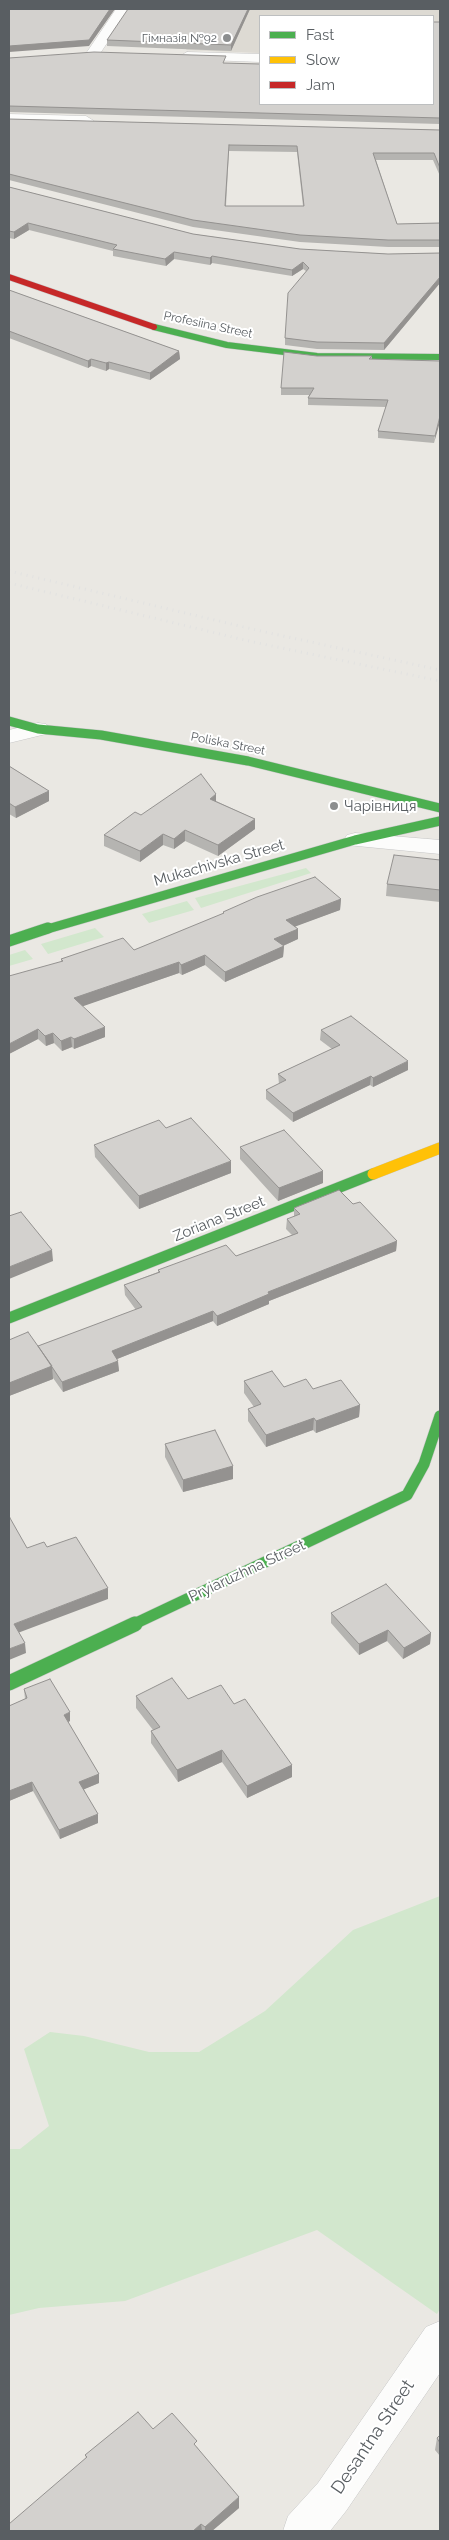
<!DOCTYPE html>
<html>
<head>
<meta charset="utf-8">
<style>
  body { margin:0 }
  #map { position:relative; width:449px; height:2540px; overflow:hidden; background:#eae8e3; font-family:Raleway,sans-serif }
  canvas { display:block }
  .frame { position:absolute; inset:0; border:10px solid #595e62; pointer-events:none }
  .legend { position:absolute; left:259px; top:15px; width:175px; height:90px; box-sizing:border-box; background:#fff; border:1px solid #bdbfc0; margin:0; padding:6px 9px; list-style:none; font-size:15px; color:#595e62 }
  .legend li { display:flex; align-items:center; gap:10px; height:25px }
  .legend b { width:25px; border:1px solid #bdbfc0 }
</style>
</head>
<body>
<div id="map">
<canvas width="449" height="2540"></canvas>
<div class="frame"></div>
<ul class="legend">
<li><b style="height:6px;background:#4caf50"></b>Fast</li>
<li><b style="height:6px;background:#ffc107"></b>Slow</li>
<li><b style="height:6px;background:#c62828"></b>Jam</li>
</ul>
</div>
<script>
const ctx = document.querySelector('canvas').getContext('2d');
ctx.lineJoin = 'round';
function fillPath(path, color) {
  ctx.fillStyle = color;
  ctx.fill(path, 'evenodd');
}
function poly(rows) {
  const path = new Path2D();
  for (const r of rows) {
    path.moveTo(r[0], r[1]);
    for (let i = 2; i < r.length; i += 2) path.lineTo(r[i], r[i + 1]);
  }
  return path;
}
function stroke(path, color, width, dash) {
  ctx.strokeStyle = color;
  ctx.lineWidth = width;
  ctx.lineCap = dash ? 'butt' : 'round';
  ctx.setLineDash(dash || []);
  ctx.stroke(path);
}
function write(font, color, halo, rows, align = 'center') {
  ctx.font = font + ' Raleway,sans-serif';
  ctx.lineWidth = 4;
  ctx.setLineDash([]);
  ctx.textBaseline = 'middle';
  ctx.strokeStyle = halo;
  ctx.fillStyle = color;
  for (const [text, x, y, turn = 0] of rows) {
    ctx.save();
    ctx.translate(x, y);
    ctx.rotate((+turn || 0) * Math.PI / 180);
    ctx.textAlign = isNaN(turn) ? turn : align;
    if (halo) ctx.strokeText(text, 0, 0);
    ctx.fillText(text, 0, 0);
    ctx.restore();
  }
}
fillPath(poly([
  [213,9,440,9,440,61,433,61,433,16,260,16,260,53,186,50]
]), '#dddad3');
fillPath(poly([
  [306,868,311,873,201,908,195,898],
  [187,901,194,910,149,923,142,914],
  [95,928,104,937,48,954,41,944],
  [25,950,33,959,9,966,9,955],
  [440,1896,440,2309,437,2314,317,2230,125,2301,39,2308,9,2315,9,2149,20,2149,49,2126,24,2049,50,2032,84,2036,149,2052,199,2052,265,2011,353,1930]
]), '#d2e7cd');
const street = poly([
  [116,9,130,9,99,55,89,55,87,52,116,9],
  [187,52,260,54,260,62,182,59,180,56,187,52],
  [9,114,86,116,94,121,86,126,9,124,9,114],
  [38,723,46,724,49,729,46,734,9,743,9,730,38,723],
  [355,833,440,840,440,854,347,845,344,840,347,835,355,833],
  [440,2321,440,2373,346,2511,330,2531,283,2531,288,2516,318,2483,426,2327,440,2321]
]);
const fastFar3 = poly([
  [154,327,227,345,317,356,440,357]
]);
const fastFar2 = poly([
  [9,721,38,729,101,735,248,761,440,808],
  [44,930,355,840,440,821]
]);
const fastFar1 = poly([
  [9,941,48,928],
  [9,1318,373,1174],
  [132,1625,407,1495,424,1464,440,1416]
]);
const fast = poly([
  [9,1683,135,1624]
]);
const slow = poly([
  [373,1174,440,1148]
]);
const jam = poly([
  [9,277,154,327]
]);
stroke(street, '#c6c6c6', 1);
stroke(fastFar3, '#c7c7c7', 7);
stroke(fastFar2, '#c7c7c7', 10);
stroke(fastFar1, '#c7c7c7', 12);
stroke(fast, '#c7c7c7', 16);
stroke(slow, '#c7c7c7', 12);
stroke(jam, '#c7c7c7', 7);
fillPath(street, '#fcfcfb');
stroke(fastFar3, '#4caf50', 6);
stroke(fastFar2, '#4caf50', 9);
stroke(fastFar1, '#4caf50', 11);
stroke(fast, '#4caf50', 15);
stroke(slow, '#ffc107', 11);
stroke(jam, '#c62828', 6);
stroke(poly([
  [9,571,265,632,440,670],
  [9,583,253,642,440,681]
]), '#e2e2e1', 3, [1, 5]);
fillPath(poly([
  [250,9,231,51,107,46,107,40],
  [440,22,440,125,440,124,9,112,9,115,9,58,226,63,225,63,433,104],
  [9,119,440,130,440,176,433,160,376,160,397,224,440,223,440,250,440,247,388,247,300,242,193,227,9,180,9,181],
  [229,151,297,152,303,206,226,206],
  [9,187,193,234,300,249,388,254,440,253,440,283,384,350,317,349,285,345,285,338,306,271,303,269,292,276,212,263,210,265,174,259,166,266,113,256,113,251,29,230,14,239,9,238],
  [9,290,179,351,180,359,150,380,109,369,106,371,91,366,88,368,9,338],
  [317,356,372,356,372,359,440,361,434,443,378,438,378,431,386,407,308,405,308,398,309,395,281,395,281,388],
  [9,766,49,791,49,801,16,818,9,814],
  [216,801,255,819,255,829,218,856,185,841,174,849,163,845,140,862,104,846,104,835,141,815],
  [440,860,440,902,386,896,387,884],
  [341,899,340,910,295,926,298,929,298,939,283,946,284,946,283,957,225,982,205,965,182,975,179,973,82,1006,105,1037,74,1049,72,1047,62,1051,54,1043,46,1046,38,1039,9,1054,61,962,61,959,134,950,223,914,223,912],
  [321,1030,408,1070,373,1087,370,1085,293,1122,266,1099,266,1090,279,1084,278,1074,332,1049,320,1040],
  [94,1145,231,1173,139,1209,95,1157],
  [240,1147,323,1171,323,1183,278,1201,240,1159],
  [353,1204,397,1241,396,1251,269,1301,269,1304,217,1326,213,1321,117,1359,119,1371,63,1392,53,1378,53,1379,9,1396,9,1340,38,1346,136,1310,125,1295,124,1285,158,1272,158,1270,236,1256,292,1235,286,1229,287,1219,294,1217,294,1208],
  [244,1381,284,1387,313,1389,360,1405,359,1417,316,1433,313,1430,266,1447,248,1421,248,1409,254,1407,244,1393],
  [165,1444,233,1466,233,1479,183,1492,165,1457],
  [331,1613,431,1633,430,1644,403,1659,387,1641,359,1655,331,1623],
  [24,1689,70,1721,68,1722,99,1774,99,1783,84,1789,98,1823,60,1839,33,1791,9,1801,9,1706,25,1699],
  [136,1696,188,1699,234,1704,292,1765,292,1777,247,1798,222,1762,178,1782,151,1743,151,1731,153,1730,136,1708],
  [153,2429,197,2447,239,2508,212,2531,9,2531,86,2458,85,2455],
  [440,2435,440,2456,435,2450,437,2438]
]), '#b5b4b1');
fillPath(poly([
  [110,9,115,9,89,46,9,52,9,53,9,46],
  [248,9,250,9,231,51,231,45],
  [28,223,29,230,14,239,14,232],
  [174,252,174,259,166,266,165,259],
  [212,256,212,263,210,265,210,258],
  [303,262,303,269,292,276,292,270],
  [440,277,440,283,384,350,384,343],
  [179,351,180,359,150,380,150,373],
  [91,359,91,366,88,368,88,361],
  [109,362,109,369,106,371,106,363],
  [440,416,440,422,434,443,435,436],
  [49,791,49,801,16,818,15,807],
  [216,794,216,805,210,799],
  [255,819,255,829,218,856,218,845],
  [185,830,185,841,174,849,174,839],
  [163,834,163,845,140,862,140,851],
  [341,899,340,910,286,930,286,920],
  [298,929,298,939,274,950,274,939],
  [284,946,283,957,225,982,225,972],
  [205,955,205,965,182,975,181,965],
  [179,962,179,973,75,1009,74,998],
  [105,1027,105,1037,74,1049,74,1039],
  [38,1029,38,1039,9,1054,9,1044],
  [53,1033,54,1043,46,1046,45,1036],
  [71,1037,72,1047,62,1051,61,1041],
  [408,1061,408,1070,373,1087,373,1078],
  [371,1076,370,1085,293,1122,293,1113],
  [231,1161,231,1173,139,1209,139,1196],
  [323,1171,323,1183,278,1201,279,1188],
  [397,1241,396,1251,269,1301,269,1304,217,1326,217,1316,268,1292],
  [52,1250,53,1261,9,1279,9,1267],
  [213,1311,213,1321,112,1361,112,1351],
  [118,1361,119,1371,63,1392,62,1382],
  [52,1366,53,1379,9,1396,9,1383],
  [360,1405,359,1417,316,1433,316,1421],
  [314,1418,313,1430,266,1447,266,1435],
  [233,1466,233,1479,183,1492,183,1480],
  [108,1588,108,1599,15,1634,14,1624],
  [388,1630,387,1641,359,1655,359,1644],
  [431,1633,430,1644,403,1659,404,1648],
  [25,1643,26,1653,9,1660,9,1649],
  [70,1712,70,1721,64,1724,64,1715],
  [222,1750,222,1762,178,1782,177,1770],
  [292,1765,292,1777,247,1798,247,1786],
  [99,1774,99,1783,80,1791,79,1782],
  [32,1782,33,1791,9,1801,9,1791],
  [98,1814,98,1823,60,1839,59,1830],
  [239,2497,239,2508,212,2531,205,2531,205,2527],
  [201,2524,202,2531,193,2531]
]), '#949290');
const building = poly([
  [9,9,110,9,89,40,9,46,9,9],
  [128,9,248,9,231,45,107,40,128,9],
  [433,22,440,22,440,118,9,106,9,58,94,52,226,56,223,63,260,64,260,104,433,104,433,22],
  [9,119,440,130,440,168,434,153,373,153,397,224,440,223,440,240,388,240,300,235,193,220,9,174,9,119],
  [229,145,297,146,304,206,225,206,229,145],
  [9,187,193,234,300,249,388,254,440,253,440,277,384,343,317,342,285,338,288,293,309,268,303,262,292,270,212,256,210,258,174,252,165,259,113,249,117,245,28,223,14,232,9,231,9,187],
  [9,290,179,351,150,373,109,362,106,363,91,359,88,361,9,331,9,290],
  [284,352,317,356,372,356,369,359,440,361,440,416,435,436,378,431,388,400,308,398,314,388,281,388,284,352],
  [9,766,49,791,15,807,9,803,9,766],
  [201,774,216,794,210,799,255,819,218,845,185,830,174,839,163,834,140,851,104,835,135,812,141,815,201,774],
  [394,855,440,860,440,890,387,884,394,855],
  [315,877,341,899,286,920,298,929,274,939,284,946,225,972,205,955,181,965,179,962,74,998,105,1027,74,1039,71,1037,61,1041,53,1033,45,1036,38,1029,9,1044,9,976,63,961,61,959,123,938,134,950,224,913,223,912,257,897,315,877],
  [351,1016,408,1061,373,1078,371,1076,293,1113,266,1090,286,1080,278,1074,340,1045,321,1030,351,1016],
  [191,1118,231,1161,139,1196,94,1145,159,1120,166,1128,191,1118],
  [284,1130,323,1171,279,1188,240,1147,284,1130],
  [339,1190,353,1204,360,1202,397,1241,268,1292,269,1294,217,1316,213,1311,112,1351,118,1361,62,1382,38,1346,142,1307,124,1285,160,1272,158,1270,226,1245,236,1256,298,1233,287,1219,300,1214,294,1208,339,1190],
  [21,1212,52,1250,9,1267,9,1216,21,1212],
  [28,1332,52,1366,9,1383,9,1340,28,1332],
  [272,1371,284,1387,306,1379,313,1389,341,1380,360,1405,316,1421,314,1418,266,1435,248,1409,261,1404,244,1381,272,1371],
  [215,1430,233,1466,183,1480,165,1444,215,1430],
  [10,1518,27,1548,44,1542,47,1547,76,1537,108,1588,14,1624,25,1643,9,1649,9,1519,10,1518],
  [386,1584,431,1633,404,1648,388,1630,359,1644,331,1613,386,1584],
  [172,1678,188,1699,221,1685,234,1704,245,1699,292,1765,247,1786,222,1750,177,1770,151,1731,160,1727,136,1696,172,1678],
  [50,1679,70,1712,64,1715,99,1774,79,1782,98,1814,59,1830,32,1782,9,1791,9,1706,27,1698,24,1689,50,1679],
  [138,2412,153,2429,172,2413,197,2441,194,2444,239,2497,205,2527,201,2524,193,2531,9,2531,9,2524,87,2457,85,2455,138,2412],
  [440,2435,440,2443,437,2438,440,2435]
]);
fillPath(building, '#d3d1ce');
stroke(building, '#949290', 1);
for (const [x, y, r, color] of [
  [227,38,5,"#8c8e8f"],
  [334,806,5,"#8c8e8f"]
]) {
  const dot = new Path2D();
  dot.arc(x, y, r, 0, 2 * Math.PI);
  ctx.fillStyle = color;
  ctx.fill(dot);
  stroke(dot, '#fff', 2);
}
write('12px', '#595e62', '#fff', [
  ["Гімназія №92",217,38]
], 'right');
write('12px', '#595e62', '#fff', [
  ["Profesiina Street",208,325,12],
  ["Poliska Street",228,744,11]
]);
write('15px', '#595e62', '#fff', [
  ["Чарівниця",344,806]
], 'left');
write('15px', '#595e62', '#fff', [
  ["Mukachivska Street",219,863,-16],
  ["Zoriana Street",219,1219,-22],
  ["Pryiaruzhna Street",247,1571,-25]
]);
write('18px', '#595e62', '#fff', [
  ["Desantna Street",373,2437,-56]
]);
</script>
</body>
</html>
